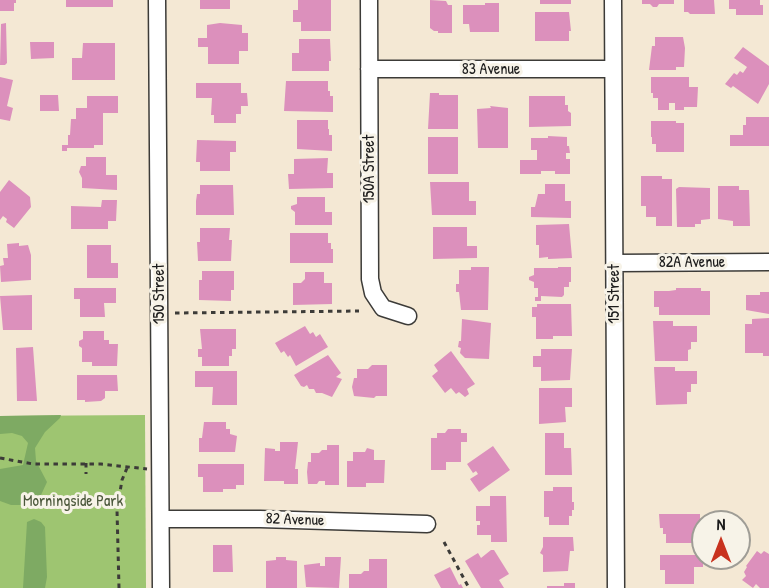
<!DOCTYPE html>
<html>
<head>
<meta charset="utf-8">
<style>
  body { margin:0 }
  #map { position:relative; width:769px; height:588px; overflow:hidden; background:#f4e8d4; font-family:"Patrick Hand",sans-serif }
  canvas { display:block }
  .north { position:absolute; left:691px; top:510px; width:60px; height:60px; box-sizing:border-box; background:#f7f3e8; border:2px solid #9f9d96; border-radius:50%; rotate:0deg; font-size:16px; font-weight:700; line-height:24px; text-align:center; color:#1c1c1c }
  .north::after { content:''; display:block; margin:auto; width:21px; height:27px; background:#c8321e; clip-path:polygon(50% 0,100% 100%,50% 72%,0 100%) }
</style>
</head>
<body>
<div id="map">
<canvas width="769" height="588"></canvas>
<div class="north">N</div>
</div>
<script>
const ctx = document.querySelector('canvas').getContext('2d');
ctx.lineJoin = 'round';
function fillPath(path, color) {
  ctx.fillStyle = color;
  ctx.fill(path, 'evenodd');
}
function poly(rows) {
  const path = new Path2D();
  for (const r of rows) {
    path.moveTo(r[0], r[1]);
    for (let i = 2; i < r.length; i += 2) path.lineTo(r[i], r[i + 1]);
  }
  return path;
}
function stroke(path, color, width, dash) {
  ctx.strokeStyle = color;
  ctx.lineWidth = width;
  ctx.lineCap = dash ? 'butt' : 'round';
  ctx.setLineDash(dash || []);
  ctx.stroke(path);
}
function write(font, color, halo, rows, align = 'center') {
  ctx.font = font + ' "Patrick Hand",sans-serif';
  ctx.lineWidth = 6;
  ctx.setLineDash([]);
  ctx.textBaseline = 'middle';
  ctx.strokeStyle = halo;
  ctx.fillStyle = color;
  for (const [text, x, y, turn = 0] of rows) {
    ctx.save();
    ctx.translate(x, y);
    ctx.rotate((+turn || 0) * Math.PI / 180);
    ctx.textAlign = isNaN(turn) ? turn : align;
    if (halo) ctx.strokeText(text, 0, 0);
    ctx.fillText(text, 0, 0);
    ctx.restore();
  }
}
fillPath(poly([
  [145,415,146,588,0,588,0,416]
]), '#9ec571');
fillPath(poly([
  [61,415,60,418,45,432,35,448,36,461,47,482,41,495,24,505,11,505,0,501,0,469,23,465,28,443,22,436,12,433,0,434,0,416],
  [34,519,41,522,45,527,47,577,45,588,23,588,27,522]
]), '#7eaa63');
fillPath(poly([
  [0,0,16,0,16,3,14,3,14,11,0,11],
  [66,0,113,0,113,7,66,7],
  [200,0,230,0,230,9,200,9],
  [298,0,331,0,331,31,301,31,301,22,293,22,293,10,298,10],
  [430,0,446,1,448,5,452,5,452,33,438,33,438,31,434,31,430,28],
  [540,0,571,0,571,4,540,4],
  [642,0,674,0,674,4,659,4,657,7,653,7,650,4,642,4],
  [684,0,714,0,715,14,690,14,688,12,684,12],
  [729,0,760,0,760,5,763,5,763,15,736,15,736,9,729,9],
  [485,3,499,3,499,32,470,32,469,24,463,24,463,5,485,5],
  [535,12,569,12,571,31,569,31,569,41,535,41],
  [6,23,7,63,5,65,0,65,1,24],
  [220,23,242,25,242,33,248,33,248,51,239,51,239,64,208,64,208,47,198,47,198,38,207,38,207,25],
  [655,37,683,37,685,48,684,67,676,67,676,70,649,70,652,46,655,46],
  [299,39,330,39,331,61,329,61,329,71,292,71,292,53,299,53],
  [30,42,54,42,54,58,31,59],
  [83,43,115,43,115,80,72,80,72,58,82,58],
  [743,47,769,66,769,84,758,104,733,86,731,88,725,84,734,73,737,75,740,71,743,73,747,67,734,58],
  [0,77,13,80,7,106,13,108,10,121,0,119],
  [651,77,689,77,689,87,698,87,697,107,684,107,684,110,675,110,675,103,669,103,669,110,658,110,658,98,653,98,653,93,651,93],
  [286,81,328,81,328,91,330,91,330,96,333,96,333,112,284,111],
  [196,83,241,83,241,93,247,93,248,106,241,106,241,114,236,114,236,123,214,123,214,115,211,115,212,98,196,98],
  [430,93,439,93,439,95,458,95,458,129,428,129],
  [40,95,58,95,59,111,40,111],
  [87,96,118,96,118,113,103,113,103,145,94,145,94,148,67,148,67,151,62,151,62,145,68,145,68,135,70,135,71,119,76,119,76,108,87,108],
  [529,96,565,96,565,105,568,105,568,111,571,113,571,126,529,127],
  [490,106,508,108,508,148,478,148,477,109,491,108],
  [746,117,769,117,769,146,730,146,730,135,743,135,743,125,746,125],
  [297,120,328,120,328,129,329,129,329,135,332,135,332,151,297,149],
  [651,121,676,121,676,123,684,123,684,152,656,152,656,144,652,144,652,137,651,137],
  [548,136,567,137,567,146,569,146,570,153,566,153,566,159,570,159,570,174,555,174,555,171,541,171,541,174,520,174,520,160,537,160,537,150,531,150,531,138,548,138],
  [428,137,458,137,458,174,428,174],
  [197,140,236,141,236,152,230,152,230,171,200,171,200,162,196,162],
  [86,157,106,157,106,175,117,175,117,190,82,188,82,178,79,172,81,166,86,166],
  [328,158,327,173,333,173,333,188,289,189,288,174,294,174,294,159],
  [641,176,662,176,662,179,672,179,672,226,656,226,656,217,646,217,646,206,641,206],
  [9,180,30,197,31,207,14,228,6,222,7,219,3,216,0,220,0,192],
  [430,182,469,182,469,201,476,201,476,215,432,215],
  [545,184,565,184,565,201,571,201,571,218,531,217,531,207,535,207,538,194,545,194],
  [200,185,233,185,234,215,196,215,196,201,197,194,200,194],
  [718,186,739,186,739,190,749,190,750,226,733,226,733,221,718,219],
  [679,187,710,188,710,219,701,220,701,224,695,224,695,227,677,227,676,189],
  [297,197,325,197,325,212,332,212,332,225,295,225,295,212,291,209,291,206,297,204],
  [102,200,117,200,116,221,108,221,108,229,71,229,71,206,101,207],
  [569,224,572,258,548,259,548,257,539,258,539,245,536,245,536,225],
  [433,227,467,227,467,246,477,246,477,258,433,259],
  [200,228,230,228,229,240,232,240,231,261,198,261,197,242,200,242],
  [290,233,328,233,328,243,331,243,331,249,333,249,333,263,290,263],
  [19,243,19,246,28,245,31,255,31,280,1,282,0,266,4,265,3,258,8,258,7,244],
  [87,245,111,245,111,263,118,263,118,278,87,278],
  [471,267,489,267,488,310,461,310,459,292,456,292,456,284,459,284,459,270,471,270],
  [558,267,571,267,571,282,569,282,569,287,564,287,564,295,562,297,541,296,541,301,535,301,535,297,538,297,538,288,534,288,534,282,529,280,529,277,534,275,534,268,558,268],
  [202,271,234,271,234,290,231,290,231,301,199,300,199,280,202,280],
  [305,272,324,272,324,283,332,283,332,304,293,305,293,283,301,283,305,279],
  [74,288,116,288,116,303,104,303,105,317,80,317,80,299,74,299],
  [676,288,701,288,701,291,710,291,710,315,659,315,659,307,654,307,654,291,669,291,676,290],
  [760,292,769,292,769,314,746,310,746,295,760,295],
  [32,295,32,330,3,330,0,296],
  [537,304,571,304,572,336,553,336,553,339,536,339,536,317,532,317,532,307,537,307],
  [769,318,769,356,763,356,763,353,745,353,745,324,752,324,752,319],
  [462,319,491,323,489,359,465,358,460,353,461,348,458,347,459,341,461,341],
  [653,321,673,321,673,326,697,326,697,342,691,342,691,349,688,350,688,361,655,361],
  [305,326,310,334,313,332,316,337,320,334,328,347,296,366,290,355,288,357,284,351,281,353,275,343],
  [200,329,236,329,236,349,232,349,232,356,229,356,229,366,202,366,202,357,198,357,198,349,202,349],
  [83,331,104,331,104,340,109,340,109,344,118,344,117,366,92,366,92,362,82,362,82,348,79,346,79,341,83,339],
  [33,347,37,401,17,401,16,348],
  [541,349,572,349,570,380,541,381,541,367,533,367,533,356,541,356],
  [451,351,475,384,467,389,469,394,465,397,459,392,456,394,451,388,445,393,432,376,438,371,434,365],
  [328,355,341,373,336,377,342,379,332,397,322,393,316,393,314,389,309,389,307,385,304,387,301,386,294,375],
  [372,365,387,365,387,396,376,396,374,398,354,396,352,387,354,378,357,378,357,369,368,369],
  [654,367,675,367,675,371,697,371,697,384,691,384,691,392,687,392,687,404,656,405],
  [195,371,237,371,237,405,212,405,213,387,195,387],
  [77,375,117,375,118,391,105,391,105,398,101,401,85,402,85,400,77,400],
  [539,388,572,388,572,407,565,407,566,422,539,424],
  [204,422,226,422,226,429,230,429,230,434,237,436,235,452,199,452,199,438,202,438],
  [448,429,461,429,461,433,467,433,467,442,461,442,461,462,446,462,446,470,431,470,431,438,437,438,437,433,445,433],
  [545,433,564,433,564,448,571,448,572,475,545,475],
  [280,442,298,442,295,469,298,469,298,484,284,484,284,481,264,481,265,448,275,449,275,451,280,451],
  [327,445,339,445,339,485,325,485,325,481,319,481,317,484,308,484,307,472,308,462,311,462,311,453,319,453,322,450,327,450],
  [493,446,510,470,479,492,470,479,478,474,476,471,473,473,467,464],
  [367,448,374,450,374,460,385,460,384,483,366,483,366,487,347,487,347,461,353,461,353,452,365,452],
  [198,464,244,464,244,485,236,485,236,489,223,489,223,492,203,492,203,477,198,477],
  [553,487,572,487,572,502,574,502,574,510,572,510,572,516,569,516,569,525,549,525,549,517,544,517,544,491,553,491],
  [490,496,506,496,507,542,491,542,491,535,477,535,477,525,480,525,480,521,476,521,476,506,490,506],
  [659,514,700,514,700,525,696,525,697,543,666,543,666,534,663,534,663,528,660,528],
  [543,537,573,537,574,551,570,551,568,571,543,572,543,555,540,553,543,547],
  [213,545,232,545,233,572,213,572],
  [491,550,494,550,509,574,499,580,504,588,481,588,465,561,478,553,481,558],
  [757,551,761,554,764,551,769,554,769,588,760,588,756,584,753,588,742,580,746,576,744,572,747,567,746,566],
  [660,555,703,555,703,567,694,567,694,584,665,584,665,570,660,570],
  [276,557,286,557,286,560,297,561,297,588,266,588,266,561,276,560],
  [325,557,341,557,339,588,306,587,304,565,320,563,320,566,325,566],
  [369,559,387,559,387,588,349,588,349,574,361,574,364,571,369,571],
  [450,567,459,585,461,584,463,588,441,588,434,575],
  [564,583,575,583,575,588,547,588,547,586,564,586]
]), '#dc90bc');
const minor = poly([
  [157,0,161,588],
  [369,0,370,279,373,293,383,308,408,316],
  [613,0,616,588],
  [369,69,613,69],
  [615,263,769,262],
  [162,519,260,519,427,524]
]);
stroke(minor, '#3c3b38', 19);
stroke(poly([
  [175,313,359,311],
  [0,458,33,464,101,464,147,469],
  [86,463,86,474],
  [444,542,469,588],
  [119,588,117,510,122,480,127,468]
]), '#3c3b38', 3, [4.5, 4.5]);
stroke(minor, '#fff', 16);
write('16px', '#1c1c1c', '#f7f3e8', [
  ["83 Avenue",491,70],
  ["150A Street",370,169,-90],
  ["82A Avenue",692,263],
  ["150 Street",160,294,-90],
  ["151 Street",615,294,-90],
  ["82 Avenue",295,520,2]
]);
write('16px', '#4a573a', '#f7f3e8', [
  ["Morningside Park",73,502]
]);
</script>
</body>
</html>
